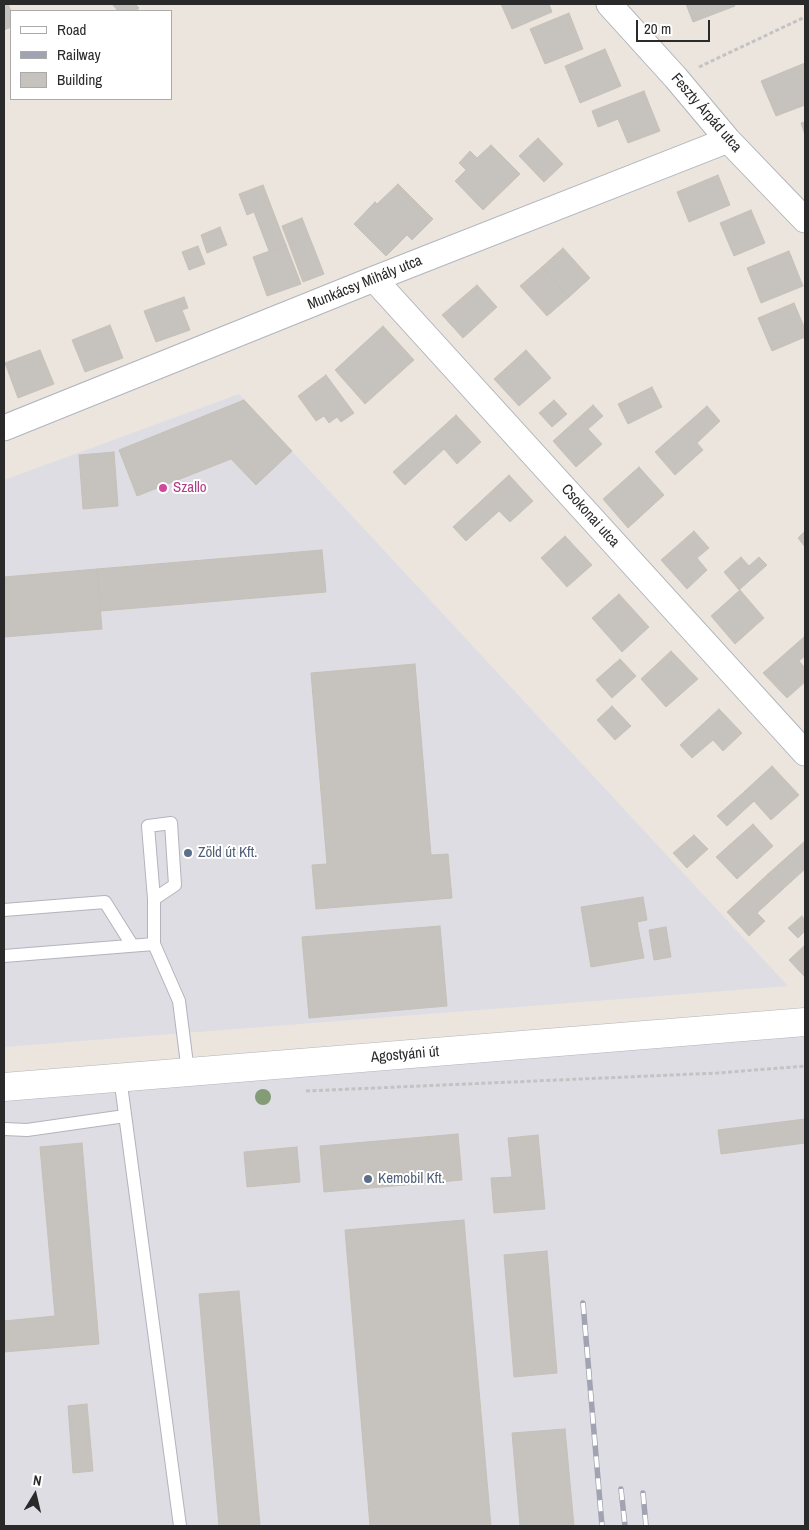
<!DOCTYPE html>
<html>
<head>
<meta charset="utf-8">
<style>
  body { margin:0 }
  #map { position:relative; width:809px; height:1530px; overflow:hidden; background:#ebe5de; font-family:"Archivo Narrow",sans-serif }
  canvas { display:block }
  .frame { position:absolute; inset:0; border:5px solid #2a2a2a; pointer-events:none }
  .legend { position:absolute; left:10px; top:10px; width:162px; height:90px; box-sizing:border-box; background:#fff; border:1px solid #aaa; margin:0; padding:6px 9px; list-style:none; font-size:15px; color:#2a2a2a }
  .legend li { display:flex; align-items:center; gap:10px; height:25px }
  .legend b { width:25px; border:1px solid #aaa }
  .north { position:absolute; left:10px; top:1470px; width:50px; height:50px; -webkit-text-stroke:4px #fff; paint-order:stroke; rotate:9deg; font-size:14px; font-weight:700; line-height:20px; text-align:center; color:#2a2a2a }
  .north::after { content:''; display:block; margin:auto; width:18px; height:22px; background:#2a2a2a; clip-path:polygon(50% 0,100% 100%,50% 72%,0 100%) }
  .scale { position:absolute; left:636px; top:20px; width:74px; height:22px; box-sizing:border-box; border:2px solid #2a2a2a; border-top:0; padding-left:6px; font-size:15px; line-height:18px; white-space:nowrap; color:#2a2a2a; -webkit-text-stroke:4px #fff; paint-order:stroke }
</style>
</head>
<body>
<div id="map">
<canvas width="809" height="1530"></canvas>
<div class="frame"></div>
<ul class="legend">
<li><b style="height:6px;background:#fff"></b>Road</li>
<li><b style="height:6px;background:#a1a3b2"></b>Railway</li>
<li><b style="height:14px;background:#c6c2bd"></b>Building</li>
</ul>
<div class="north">N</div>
<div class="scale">20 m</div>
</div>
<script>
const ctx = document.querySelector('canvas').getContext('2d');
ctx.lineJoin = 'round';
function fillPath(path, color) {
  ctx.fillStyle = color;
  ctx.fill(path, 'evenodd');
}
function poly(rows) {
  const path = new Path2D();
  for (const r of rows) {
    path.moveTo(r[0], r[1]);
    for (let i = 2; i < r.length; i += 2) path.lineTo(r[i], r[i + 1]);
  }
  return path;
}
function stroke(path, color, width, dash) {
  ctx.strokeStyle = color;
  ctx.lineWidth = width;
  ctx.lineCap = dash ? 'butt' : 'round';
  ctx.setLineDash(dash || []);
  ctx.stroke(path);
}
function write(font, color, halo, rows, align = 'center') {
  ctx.font = font + ' "Archivo Narrow",sans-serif';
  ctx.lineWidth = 4;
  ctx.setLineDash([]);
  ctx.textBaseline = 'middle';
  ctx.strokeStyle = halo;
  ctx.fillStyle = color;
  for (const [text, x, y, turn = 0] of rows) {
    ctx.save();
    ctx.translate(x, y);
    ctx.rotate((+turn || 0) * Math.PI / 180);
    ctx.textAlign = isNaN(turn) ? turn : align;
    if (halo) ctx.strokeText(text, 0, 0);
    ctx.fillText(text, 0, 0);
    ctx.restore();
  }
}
fillPath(poly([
  [239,394,788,986,4,1047,4,480],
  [805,1022,805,1526,4,1526,4,1087]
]), '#dfdde4');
const building = poly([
  [4,4,8,4,11,11,11,27,4,30,4,4],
  [112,4,135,4,139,8,136,11,118,11,112,4],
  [501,4,549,4,552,12,512,29,501,4],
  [686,4,734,4,735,6,693,22,686,4],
  [569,13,583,49,545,64,530,29,569,13],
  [605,49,621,86,580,103,565,66,605,49],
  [805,63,805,105,776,116,761,81,805,63],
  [644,91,660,131,628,143,618,119,598,127,592,111,644,91],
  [805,122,805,135,801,123,805,122],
  [538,138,563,164,544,182,519,156,538,138],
  [491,145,520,174,483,210,455,181,466,170,459,163,470,151,477,158,491,145],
  [718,175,730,205,689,222,677,192,718,175],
  [398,184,433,219,412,240,377,204,398,184],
  [263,185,286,245,269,251,254,212,247,215,239,194,263,185],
  [375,202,407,235,386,256,354,224,375,202],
  [751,210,765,243,734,256,720,223,751,210],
  [302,218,324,274,303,282,282,226,302,218],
  [220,227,227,245,207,253,201,235,220,227],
  [286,245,301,284,267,296,253,257,286,245],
  [198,246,205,264,189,270,182,252,198,246],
  [563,248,590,278,569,297,542,267,563,248],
  [789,251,803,286,761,303,747,268,789,251],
  [542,267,569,297,547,316,520,286,542,267],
  [477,285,497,307,463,338,442,315,477,285],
  [184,297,188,308,182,310,190,330,156,342,144,311,184,297],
  [794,303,805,329,805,337,772,351,758,318,794,303],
  [110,325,123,358,85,372,72,340,110,325],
  [383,326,414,360,365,404,335,370,383,326],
  [40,350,54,384,18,398,5,363,40,350],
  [526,350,551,378,519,406,494,379,526,350],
  [326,375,354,413,341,422,337,417,329,423,324,416,316,421,298,396,326,375],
  [652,387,662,407,628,424,618,404,652,387],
  [244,400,292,451,256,485,231,459,137,496,119,450,244,400],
  [554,400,567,414,552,427,539,413,554,400],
  [593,405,603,416,588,429,602,444,576,467,553,441,593,405],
  [707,406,720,421,697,443,703,450,675,475,655,452,707,406],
  [456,415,481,442,457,464,444,449,405,485,393,472,456,415],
  [114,452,118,506,83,509,79,455,114,452],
  [639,467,664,495,628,528,603,499,639,467],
  [509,475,533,501,510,522,499,511,466,541,453,527,509,475],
  [694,531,709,548,697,558,707,570,687,589,661,560,694,531],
  [805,531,805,547,798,538,805,531],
  [565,536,592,565,567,587,541,558,565,536],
  [322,550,326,592,101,611,97,569,322,550],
  [741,557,749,566,759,557,767,565,739,590,724,572,741,557],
  [97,569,102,629,4,637,4,577,97,569],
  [740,590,764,618,735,644,711,616,740,590],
  [619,594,649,627,622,652,592,618,619,594],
  [804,637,805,656,799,661,805,668,805,682,787,698,763,673,804,637],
  [671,651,698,679,666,707,641,679,671,651],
  [620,659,636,676,612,698,596,680,620,659],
  [415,664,431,855,448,854,452,898,316,909,312,865,327,864,311,673,415,664],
  [612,706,631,726,615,740,597,720,612,706],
  [719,709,742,733,723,751,713,740,692,758,680,745,719,709],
  [772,766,799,795,771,820,745,791,772,766],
  [745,791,754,801,727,826,717,816,745,791],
  [753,824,773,846,737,879,716,857,753,824],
  [694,835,708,849,687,868,673,853,694,835],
  [805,841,805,869,782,890,768,874,805,841],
  [768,874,782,890,757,913,765,921,749,936,727,912,768,874],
  [643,897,647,920,637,922,644,958,591,967,581,907,643,897],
  [802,916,805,921,805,931,798,938,788,928,802,916],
  [440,926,447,1006,309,1018,302,937,440,926],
  [666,927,671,957,654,960,649,930,666,927],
  [805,945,805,975,804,976,789,960,805,945],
  [805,1119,805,1143,721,1154,718,1130,805,1119],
  [458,1134,462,1180,324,1192,320,1146,458,1134],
  [538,1135,545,1209,494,1213,491,1178,512,1177,508,1138,538,1135],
  [82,1143,99,1344,4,1352,4,1321,55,1316,40,1147,82,1143],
  [297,1147,300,1182,247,1187,244,1152,297,1147],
  [464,1220,491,1526,370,1526,345,1230,464,1220],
  [547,1251,557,1373,514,1377,504,1255,547,1251],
  [239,1291,260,1526,219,1526,199,1294,239,1291],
  [87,1404,93,1471,73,1473,68,1406,87,1404],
  [565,1429,574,1526,520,1526,512,1433,565,1429]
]);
fillPath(building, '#c6c2bd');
stroke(building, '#c6c1b7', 1);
const service = poly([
  [4,910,105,902,132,945],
  [154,944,154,899,175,885,171,823,148,826,154,899],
  [4,956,154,944,179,1001,188,1072],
  [120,1077,180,1526],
  [4,1129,27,1130,125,1116]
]);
const minor = poly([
  [609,4,676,78,728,140,805,220],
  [374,279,805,753],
  [4,428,374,279,728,140]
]);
const secondary = poly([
  [4,1087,805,1022]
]);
stroke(service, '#b1b4bc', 14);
stroke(minor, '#b1b4bc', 27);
stroke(secondary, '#b1b4bc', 29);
stroke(poly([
  [699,67,805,17],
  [306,1091,718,1073,805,1066]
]), '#c3c3c3', 3, [4, 2.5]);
stroke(service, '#fff', 12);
stroke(minor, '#fff', 25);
stroke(secondary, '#fff', 28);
const rail = poly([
  [583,1303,602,1526],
  [621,1489,625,1526],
  [643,1493,646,1526]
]);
stroke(rail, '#a1a3b2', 5.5);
stroke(rail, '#fff', 4, [11]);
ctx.fillStyle = '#839c76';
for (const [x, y] of [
  [263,1097]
]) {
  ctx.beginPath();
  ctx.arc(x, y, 8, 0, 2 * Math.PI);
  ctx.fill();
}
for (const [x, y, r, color] of [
  [163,488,5,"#d1479c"],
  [188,853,5,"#5c6f8a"],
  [368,1179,5,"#5c6f8a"]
]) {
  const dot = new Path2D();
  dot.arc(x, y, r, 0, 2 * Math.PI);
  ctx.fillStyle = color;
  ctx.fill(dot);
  stroke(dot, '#fff', 2);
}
write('15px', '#2a2a2a', '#fff', [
  ["Feszty Árpád utca",706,113,49],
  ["Munkácsy Mihály utca",365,283,-22],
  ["Csokonai utca",590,516,48],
  ["Agostyáni út",405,1055,-5]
]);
write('15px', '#b23c85', '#fff', [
  ["Szallo",173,488]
], 'left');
write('15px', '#4e5e75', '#fff', [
  ["Zöld út Kft.",198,853],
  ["Kemobil Kft.",378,1179]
], 'left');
</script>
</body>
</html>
